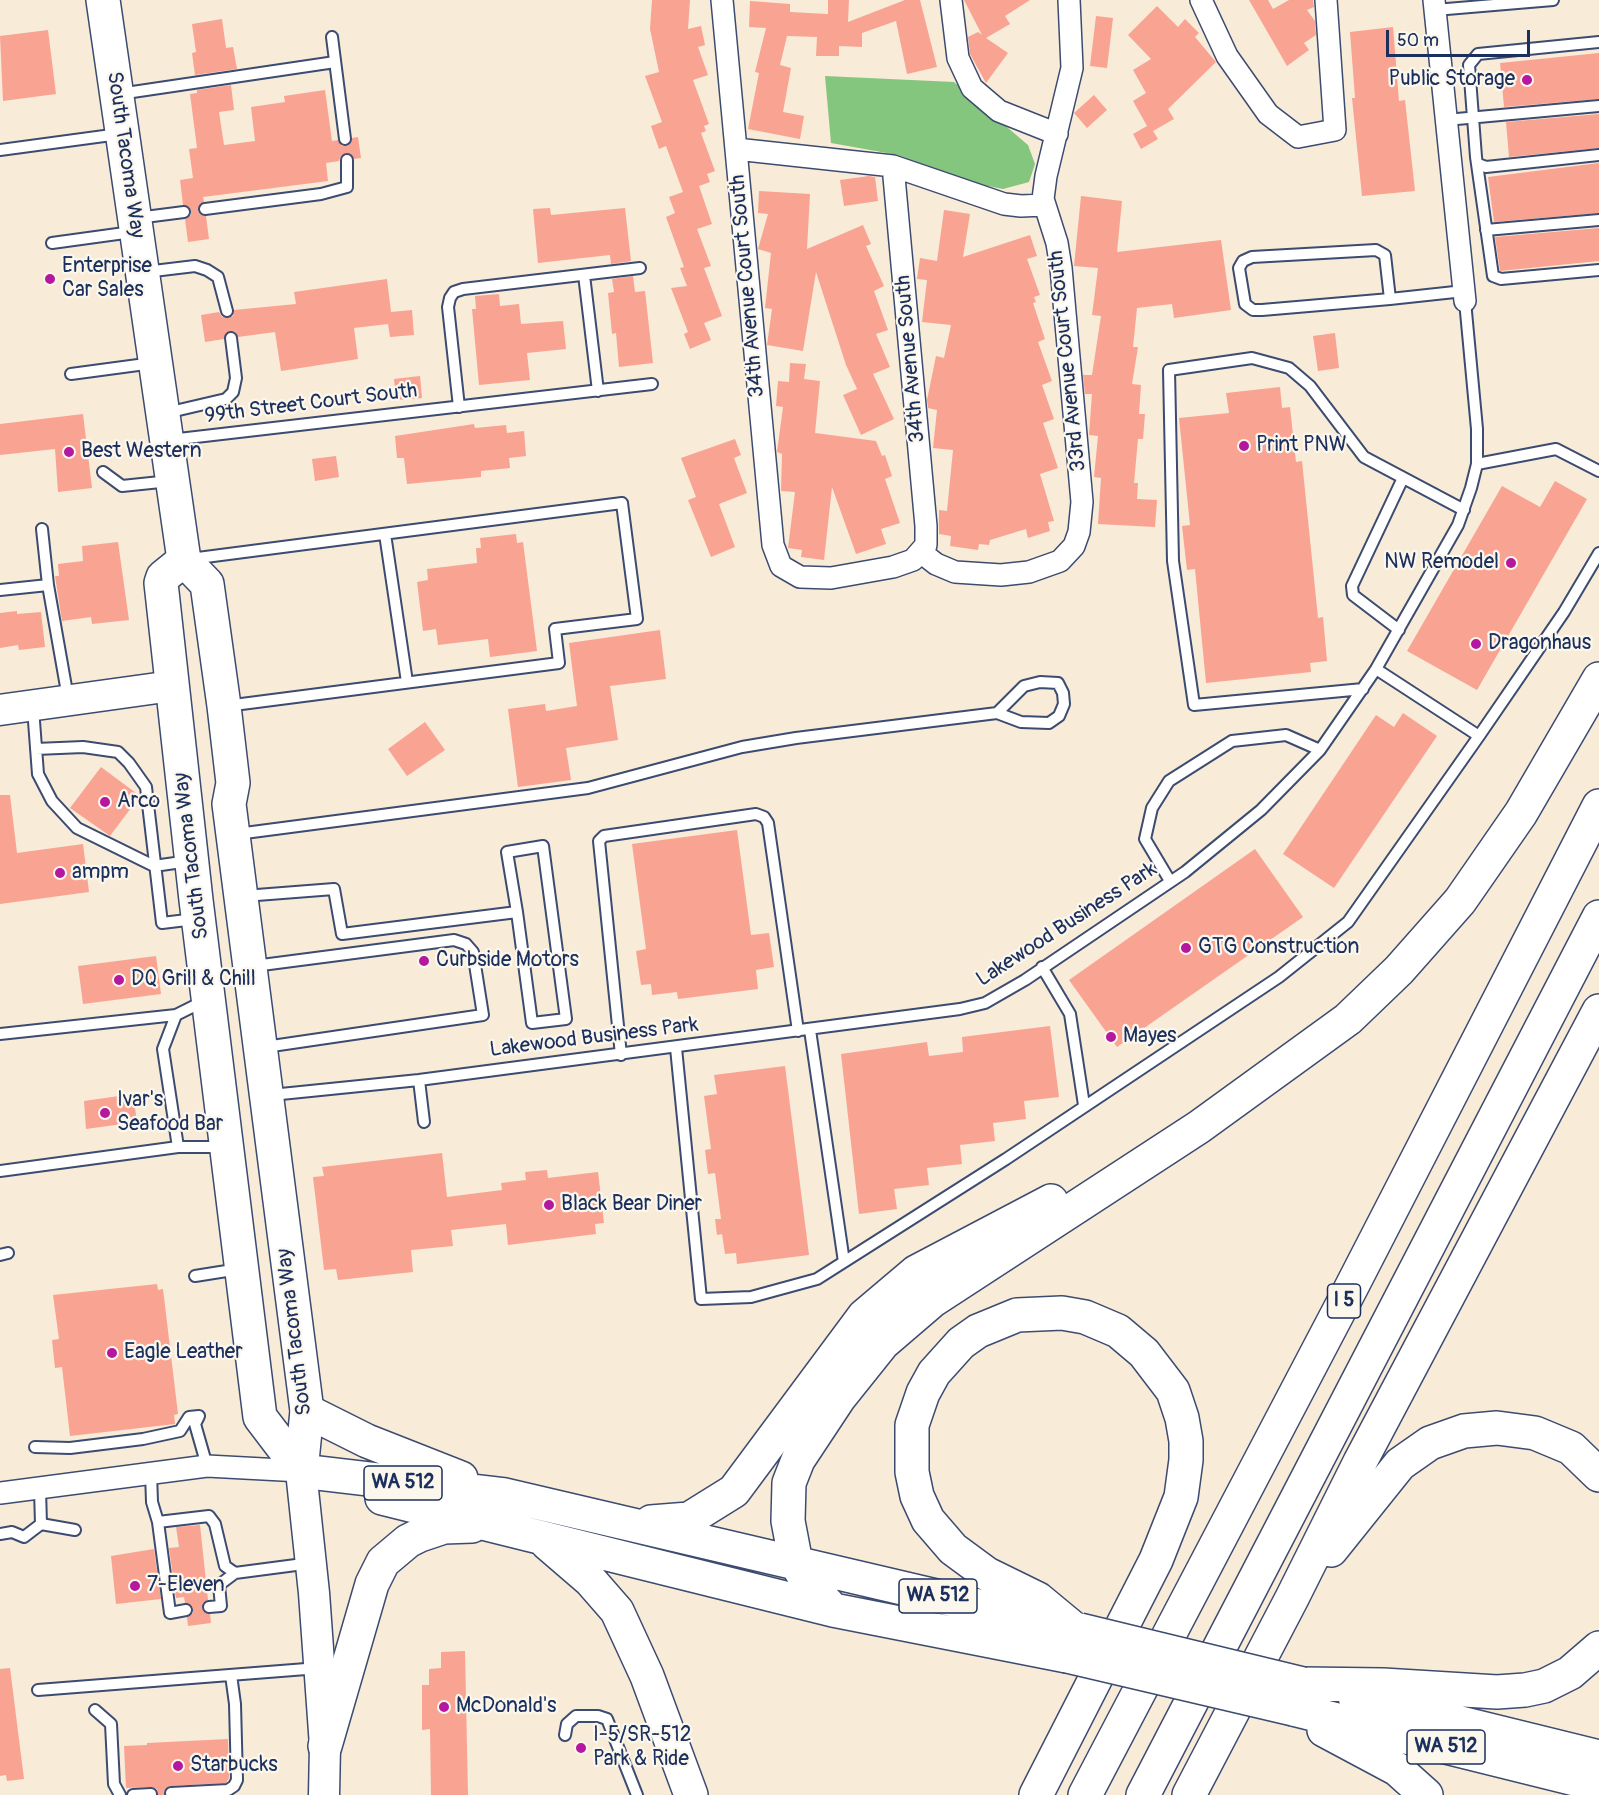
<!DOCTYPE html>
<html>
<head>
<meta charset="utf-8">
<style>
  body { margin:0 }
  #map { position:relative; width:1599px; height:1795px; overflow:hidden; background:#f8ebd8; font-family:Pangolin,sans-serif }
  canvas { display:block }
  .scale { position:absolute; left:1386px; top:30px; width:144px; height:27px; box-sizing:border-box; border:3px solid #1b2f5e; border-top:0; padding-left:8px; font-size:18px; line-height:21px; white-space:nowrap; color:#1b2f5e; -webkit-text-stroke:4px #fbf7ec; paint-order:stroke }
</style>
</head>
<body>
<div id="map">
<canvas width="1599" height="1795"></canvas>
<div class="scale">50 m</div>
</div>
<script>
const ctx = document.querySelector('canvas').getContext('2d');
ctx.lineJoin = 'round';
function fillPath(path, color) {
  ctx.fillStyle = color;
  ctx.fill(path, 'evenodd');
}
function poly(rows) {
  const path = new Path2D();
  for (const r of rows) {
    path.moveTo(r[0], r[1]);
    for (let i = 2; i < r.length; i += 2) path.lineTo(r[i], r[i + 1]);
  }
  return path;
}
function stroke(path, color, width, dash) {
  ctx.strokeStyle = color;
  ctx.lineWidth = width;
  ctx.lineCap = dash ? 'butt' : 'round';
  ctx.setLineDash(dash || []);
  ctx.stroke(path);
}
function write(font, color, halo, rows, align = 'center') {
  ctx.font = font + ' Pangolin,sans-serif';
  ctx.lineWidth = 4.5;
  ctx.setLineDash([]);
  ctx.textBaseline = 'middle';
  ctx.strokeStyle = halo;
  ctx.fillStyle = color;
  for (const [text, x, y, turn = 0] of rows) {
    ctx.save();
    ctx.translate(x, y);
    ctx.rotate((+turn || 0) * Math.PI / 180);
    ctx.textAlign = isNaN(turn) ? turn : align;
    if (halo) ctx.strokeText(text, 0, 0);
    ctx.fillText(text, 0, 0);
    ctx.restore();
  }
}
fillPath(poly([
  [825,76,954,82,1028,145,1035,164,1029,182,1003,189,978,184,898,155,831,143]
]), '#85c67e');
fillPath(poly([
  [652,0,690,0,688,29,701,26,705,45,698,47,708,75,693,80,709,124,704,126,706,131,701,133,715,171,707,174,710,182,699,186,712,224,697,229,711,266,704,268,722,316,704,323,711,340,690,349,684,334,688,332,671,288,687,286,680,268,684,267,666,217,675,213,669,197,683,192,666,146,659,149,651,126,662,122,645,76,659,72,650,29],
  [828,0,849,0,848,22,905,0,920,0,937,67,907,74,896,21,862,33,862,47,839,46,839,56,816,56,817,37,787,36,780,65,791,68,783,112,804,116,800,139,748,129,759,73,755,72,766,28,749,27,750,1,790,4,790,12,828,14],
  [964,0,1030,0,1005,16,1010,24,986,38,1008,53,986,83,970,54,968,37,978,32,982,35],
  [1249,0,1268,0,1273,9,1289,0,1313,0,1314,7,1307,10,1315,21,1316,35,1304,43,1309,50,1287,66],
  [1157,6,1178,27,1185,19,1199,33,1195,37,1216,62,1168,109,1174,119,1153,131,1158,139,1141,149,1133,134,1147,126,1133,101,1146,93,1133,70,1151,59,1128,35],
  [1096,16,1113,18,1107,68,1090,66],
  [222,19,226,48,233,47,237,69,195,75,192,53,196,52,192,24],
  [1393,27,1399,101,1405,100,1415,191,1362,196,1352,98,1355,98,1350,32],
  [48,30,56,94,3,101,0,36],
  [1599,53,1599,99,1504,107,1500,63],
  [231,85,234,110,219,112,224,145,255,141,251,107,285,102,284,96,325,90,332,141,338,140,342,146,347,146,352,138,358,137,361,158,354,159,346,153,341,156,339,161,326,163,328,181,203,197,204,202,198,209,199,214,206,216,209,239,188,242,185,219,191,215,191,210,183,205,180,180,193,178,189,149,197,148,190,94,197,93,197,90],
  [1094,95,1107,110,1087,128,1074,113],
  [1599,114,1599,148,1509,157,1506,122],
  [1599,163,1599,213,1494,222,1488,177],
  [869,176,875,177,878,201,844,206,840,180],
  [759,191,810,194,807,249,863,225,871,244,866,246,884,286,874,291,888,330,876,334,890,367,873,374,894,419,861,435,843,395,857,389,846,365,816,272,803,351,767,345,772,309,765,308,771,253,758,249,768,214,758,213],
  [1081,196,1122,201,1117,252,1221,240,1231,310,1174,318,1172,304,1137,308,1133,347,1138,347,1132,384,1141,385,1139,414,1145,414,1143,439,1138,439,1134,483,1138,483,1137,499,1157,500,1155,527,1098,524,1101,478,1094,477,1098,436,1089,435,1092,394,1085,394,1083,375,1092,375,1101,316,1092,315,1098,268,1074,266],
  [550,208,551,215,625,208,631,261,611,264,610,255,538,263,533,209],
  [944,210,970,214,963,257,1030,235,1037,256,1027,259,1040,295,1034,297,1036,302,1033,303,1045,339,1038,342,1052,381,1042,385,1054,419,1043,423,1058,468,1040,474,1054,521,1048,522,1050,531,1028,538,1026,529,990,540,989,545,979,544,978,550,950,546,951,536,939,534,939,510,947,511,953,450,933,448,937,410,928,408,927,400,936,356,944,358,951,325,922,322,927,280,917,279,920,258,937,261],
  [1599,228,1599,261,1500,271,1495,237],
  [633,276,635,292,645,291,653,363,619,367,616,333,612,334,608,293,614,292,612,279],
  [387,279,391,312,412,310,414,335,390,337,388,324,354,328,358,359,281,371,275,332,238,337,234,331,230,331,224,339,205,342,201,315,219,312,222,317,228,318,233,316,234,310,296,304,294,292],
  [499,294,500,306,519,304,521,324,563,321,566,349,527,353,530,380,479,385,472,309,476,309,475,296],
  [1335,333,1339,368,1318,371,1313,336],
  [790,363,806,364,804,379,820,381,815,433,876,441,882,456,885,455,892,476,885,479,900,523,881,529,886,544,856,554,832,487,824,560,801,557,802,550,788,548,795,492,781,491,782,454,777,452,783,407,776,406,778,381,789,382],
  [420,376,422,398,396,400,394,379],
  [1280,387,1282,408,1290,407,1296,462,1302,461,1318,618,1323,617,1327,661,1310,663,1311,672,1206,683,1195,569,1187,570,1182,526,1190,525,1179,418,1229,413,1226,393],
  [83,414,92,488,58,492,55,449,0,455,0,424],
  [474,424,475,428,506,425,507,433,524,431,526,456,509,458,510,468,481,471,481,477,407,484,404,458,397,458,395,436],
  [735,439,741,455,734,458,747,493,719,504,735,547,711,557,688,500,696,497,681,458],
  [336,456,339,477,315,481,312,459],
  [1555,481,1587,499,1477,690,1407,651,1502,486,1540,507],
  [516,534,517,543,523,542,537,651,490,657,488,639,438,645,436,629,423,631,417,582,428,580,427,569,477,563,476,548,481,548,480,538],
  [118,542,129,620,92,624,91,617,62,621,55,576,59,576,58,564,83,561,82,546],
  [17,611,17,614,41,612,45,647,19,650,18,645,0,648,0,613],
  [660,630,666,679,610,686,618,740,566,748,571,780,518,787,508,709,545,704,546,711,577,706,569,643],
  [1403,713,1437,736,1334,888,1283,854,1376,715,1394,727],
  [425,722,445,750,407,776,388,749],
  [101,767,140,796,110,836,70,808],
  [0,795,10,795,17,853,83,844,89,892,0,904],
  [737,830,751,935,769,933,774,967,756,970,758,989,678,999,677,992,652,995,651,984,641,985,636,951,646,949,632,844],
  [1255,849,1303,917,1117,1047,1069,980],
  [156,956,161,994,83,1004,78,966],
  [1050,1026,1059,1097,1024,1101,1026,1119,993,1123,995,1141,960,1145,962,1164,927,1168,929,1185,894,1189,897,1209,859,1214,841,1054,927,1042,929,1056,963,1052,962,1037],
  [785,1066,809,1255,737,1264,736,1253,725,1254,722,1234,717,1235,715,1219,721,1219,715,1173,708,1174,705,1150,711,1149,704,1096,717,1094,714,1075],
  [133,1094,137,1122,86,1129,84,1101],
  [442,1153,447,1197,502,1190,501,1183,526,1180,525,1172,547,1170,548,1178,598,1172,604,1223,595,1224,596,1234,508,1245,506,1224,451,1230,453,1246,411,1250,413,1272,338,1280,336,1269,324,1270,313,1177,324,1176,322,1167],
  [157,1284,158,1290,163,1289,178,1414,174,1415,175,1424,70,1436,62,1367,55,1368,52,1340,59,1339,53,1295],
  [200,1525,208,1600,203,1603,202,1608,210,1614,211,1623,188,1626,187,1617,193,1613,193,1608,185,1603,184,1597,176,1598,169,1548,179,1547,176,1527],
  [154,1549,161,1599,116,1604,111,1556],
  [465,1651,468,1795,431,1795,430,1729,422,1730,422,1685,429,1685,429,1669,441,1668,441,1652],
  [10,1668,24,1779,7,1781,6,1775,0,1776,0,1669],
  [228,1739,229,1778,226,1783,170,1786,165,1789,164,1795,158,1795,157,1789,151,1787,126,1788,124,1746,147,1745,147,1743]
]), '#f9a393');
const lane = poly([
  [1435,10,1553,0],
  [332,37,345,139],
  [1599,42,1478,54,1469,65,1476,157,1493,276,1501,279,1599,270],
  [119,94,335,62],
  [1446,120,1599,106],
  [0,150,119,134],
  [1478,164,1486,167,1599,155],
  [205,209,321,194,347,187,347,160],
  [137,218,184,212],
  [1486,230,1599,220],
  [52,243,132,232],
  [145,272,195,266,207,270,218,277,227,311],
  [584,275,598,391],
  [1390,299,1385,255,1376,250,1252,257,1243,261,1239,268,1245,304,1253,310,1262,310,1390,299,1464,291],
  [71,374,153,363],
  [459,407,448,307,450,298,454,292,463,289,640,268],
  [166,413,226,399,233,392,236,378,231,338],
  [170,440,652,384],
  [1477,464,1556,449,1599,471],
  [103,472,122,486,170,481],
  [42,529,48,585,68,698],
  [385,534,407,682],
  [190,559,622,503,637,619,555,629,559,663,226,706],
  [0,590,48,585],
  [1399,630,1353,595,1352,586,1403,478],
  [1376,669,1479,736],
  [1363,689,1194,705,1173,561,1169,370,1252,358,1289,368,1310,386,1364,457,1464,510],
  [33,708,38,774,52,801,77,828,154,866,189,861],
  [36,749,83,747,118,752,129,763,146,787,162,923,195,919],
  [237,834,588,788,742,747,796,738,997,713,1021,722,1049,723,1059,716,1064,704,1063,693,1058,683,1040,682,1024,686,997,713],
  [1170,881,1145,839,1152,808,1169,781,1232,741,1286,735,1320,750],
  [244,896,334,889,342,934,517,912,507,852,543,846,566,1019,532,1023,517,912],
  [254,966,454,940,466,944,473,952,483,1015,265,1047],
  [1042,967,1070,1014,1084,1105],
  [176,1015,163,1049,178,1147],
  [810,1030,844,1262],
  [0,1034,176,1015,204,1001],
  [676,1048,701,1299,751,1297,817,1279,1006,1159,1279,977,1348,922,1479,736,1564,612,1599,553],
  [621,1055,599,841,604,836,756,814,764,817,768,823,798,1031],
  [419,1080,424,1122],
  [271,1095,419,1080,960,1009,985,1003,1025,980,1185,872,1261,810,1320,750,1376,669,1458,525,1471,488,1477,464,1477,429,1465,301],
  [0,1171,178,1147,223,1147],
  [0,1255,8,1253],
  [195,1276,239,1269],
  [199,1416,195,1424,207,1466],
  [35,1447,70,1448,143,1439,180,1431,189,1417,199,1416],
  [151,1473,152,1502,158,1522,170,1613,186,1610],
  [40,1490,41,1524],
  [158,1522,209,1516,215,1524,225,1566,235,1573],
  [0,1534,12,1532,24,1537,41,1524,75,1530],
  [209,1607,221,1606,219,1585,235,1573,311,1563],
  [38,1690,319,1668],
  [95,1710,111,1724,114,1784,120,1795],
  [565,1735,567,1724,576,1716,598,1716,607,1719,637,1795],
  [171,1793,228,1790,234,1786,237,1780,235,1704,231,1675],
  [133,1795,151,1794]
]);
const street = poly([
  [722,0,773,545,781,566,800,577,831,578,893,567,913,560,926,545,926,526,893,166],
  [951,0,958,58,972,88,999,111,1057,134],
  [1201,0,1227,56,1268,114,1298,137,1335,130,1326,0],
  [1434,0,1465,301],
  [736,149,893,166,1004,204,1021,206,1044,205],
  [922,553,936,564,955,572,1001,575,1029,572,1060,561,1074,546,1079,532,1082,502,1061,268,1057,243,1043,199,1046,176,1072,68,1069,0],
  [0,1493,207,1466,301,1471]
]);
const secondary = poly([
  [0,710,172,686],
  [301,1471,314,1593,325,1746,324,1795]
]);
const primary = poly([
  [103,0,184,560,207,584,224,706,233,783,229,804,307,1411,301,1471],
  [184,560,163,577,161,583,196,900,260,1417,301,1471]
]);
const highway = poly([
  [307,1411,367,1441,461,1478],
  [301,1471,505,1495,1060,1625],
  [382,1498,833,1610,1067,1656],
  [651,1522,689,1519,734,1491,864,1316,916,1272,1051,1201],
  [547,1543,590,1580,617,1611,647,1676,691,1795],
  [1331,1550,1400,1464,1430,1443,1464,1431,1497,1428,1535,1433,1571,1448,1599,1475],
  [833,1610,809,1584,796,1563,788,1521,789,1483,798,1460,839,1398,883,1343,932,1301,1199,1127,1348,1019,1399,970,1460,901,1521,813,1599,679],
  [1303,1684,1383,1685,1497,1692,1525,1690,1544,1686,1570,1673,1599,1648],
  [1355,1697,1599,1757],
  [1293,1709,1599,1785],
  [1324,1730,1397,1769,1426,1795],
  [325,1746,372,1584,383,1562,408,1541,420,1535,444,1527,472,1526],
  [1036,1795,1156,1560,1181,1497,1186,1460,1186,1441,1182,1418,1173,1391,1144,1353,1118,1331,1085,1317,1062,1313,1017,1315,978,1331,961,1343,934,1373,923,1393,912,1425,912,1472,917,1496,928,1520,953,1549,987,1574,1038,1599,1073,1628],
  [1085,1795,1351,1288,1599,806],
  [1143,1795,1599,917],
  [1189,1795,1292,1598,1360,1462,1599,1011]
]);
stroke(lane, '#3c4b70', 14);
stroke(street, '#3c4b70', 24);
stroke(secondary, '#3c4b70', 33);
stroke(primary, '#3c4b70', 36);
stroke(highway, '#3c4b70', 36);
stroke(lane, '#fff', 10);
stroke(street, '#fff', 21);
stroke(secondary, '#fff', 30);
stroke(primary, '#fff', 33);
stroke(highway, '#fff', 33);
const highwayBridge = poly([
  [1080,1630,1303,1684],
  [1067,1656,1293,1709]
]);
stroke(highwayBridge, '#3c4b70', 36, []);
stroke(highwayBridge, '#fff', 33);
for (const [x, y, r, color] of [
  [1527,80,6,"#b5179e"],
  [50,279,6,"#b5179e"],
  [1244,446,6,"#b5179e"],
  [69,452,6,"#b5179e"],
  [1511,563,6,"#b5179e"],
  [1476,644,6,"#b5179e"],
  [105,802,6,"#b5179e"],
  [60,873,6,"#b5179e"],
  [1186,948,6,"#b5179e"],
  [424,961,6,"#b5179e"],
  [119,980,6,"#b5179e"],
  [1111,1037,6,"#b5179e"],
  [105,1113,6,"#b5179e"],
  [549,1205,6,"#b5179e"],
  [112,1353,6,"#b5179e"],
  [135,1586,6,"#b5179e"],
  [444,1707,6,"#b5179e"],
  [581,1748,6,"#b5179e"],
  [178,1766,6,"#b5179e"]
]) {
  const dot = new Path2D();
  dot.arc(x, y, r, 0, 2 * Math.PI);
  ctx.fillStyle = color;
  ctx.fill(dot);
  stroke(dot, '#fbf7ec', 2);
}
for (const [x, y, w] of [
  [1344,1301,33],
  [403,1483,78],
  [938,1596,78],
  [1446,1747,78]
]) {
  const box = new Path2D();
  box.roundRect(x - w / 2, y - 17, w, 34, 4.5);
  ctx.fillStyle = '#fbf7ec';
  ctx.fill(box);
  stroke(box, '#1b2f5e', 1.5);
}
write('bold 20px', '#1b2f5e', null, [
  ["I 5",1344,1301],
  ["WA 512",403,1483],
  ["WA 512",938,1596],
  ["WA 512",1446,1747]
]);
write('21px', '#1b2f5e', '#fbf7ec', [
  ["Public Storage",1515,80,"right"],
  ["Enterprise",62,267],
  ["Car Sales",62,291],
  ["Print PNW",1256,446],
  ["Best Western",81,452],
  ["NW Remodel",1499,563,"right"],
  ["Dragonhaus",1488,644],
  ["Arco",117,802],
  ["ampm",72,873],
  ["GTG Construction",1198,948],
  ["Curbside Motors",436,961],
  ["DQ Grill & Chill",131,980],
  ["Mayes",1123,1037],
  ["Ivar's",117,1101],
  ["Seafood Bar",117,1125],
  ["Black Bear Diner",561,1205],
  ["Eagle Leather",124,1353],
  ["7-Eleven",147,1586],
  ["McDonald's",456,1707],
  ["I-5/SR-512",593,1736],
  ["Park & Ride",593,1760],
  ["Starbucks",190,1766]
], 'left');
write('21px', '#1b2f5e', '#fbf7ec', [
  ["South Tacoma Way",125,155,82],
  ["34th Avenue Court South",748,286,-95],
  ["34th Avenue South",911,359,-95],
  ["33rd Avenue Court South",1068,361,-96],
  ["99th Street Court South",311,404,-7],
  ["South Tacoma Way",192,856,-97],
  ["Lakewood Business Park",1067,925,-33],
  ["Lakewood Business Park",594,1038,-7],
  ["South Tacoma Way",295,1332,-97]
]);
</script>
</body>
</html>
